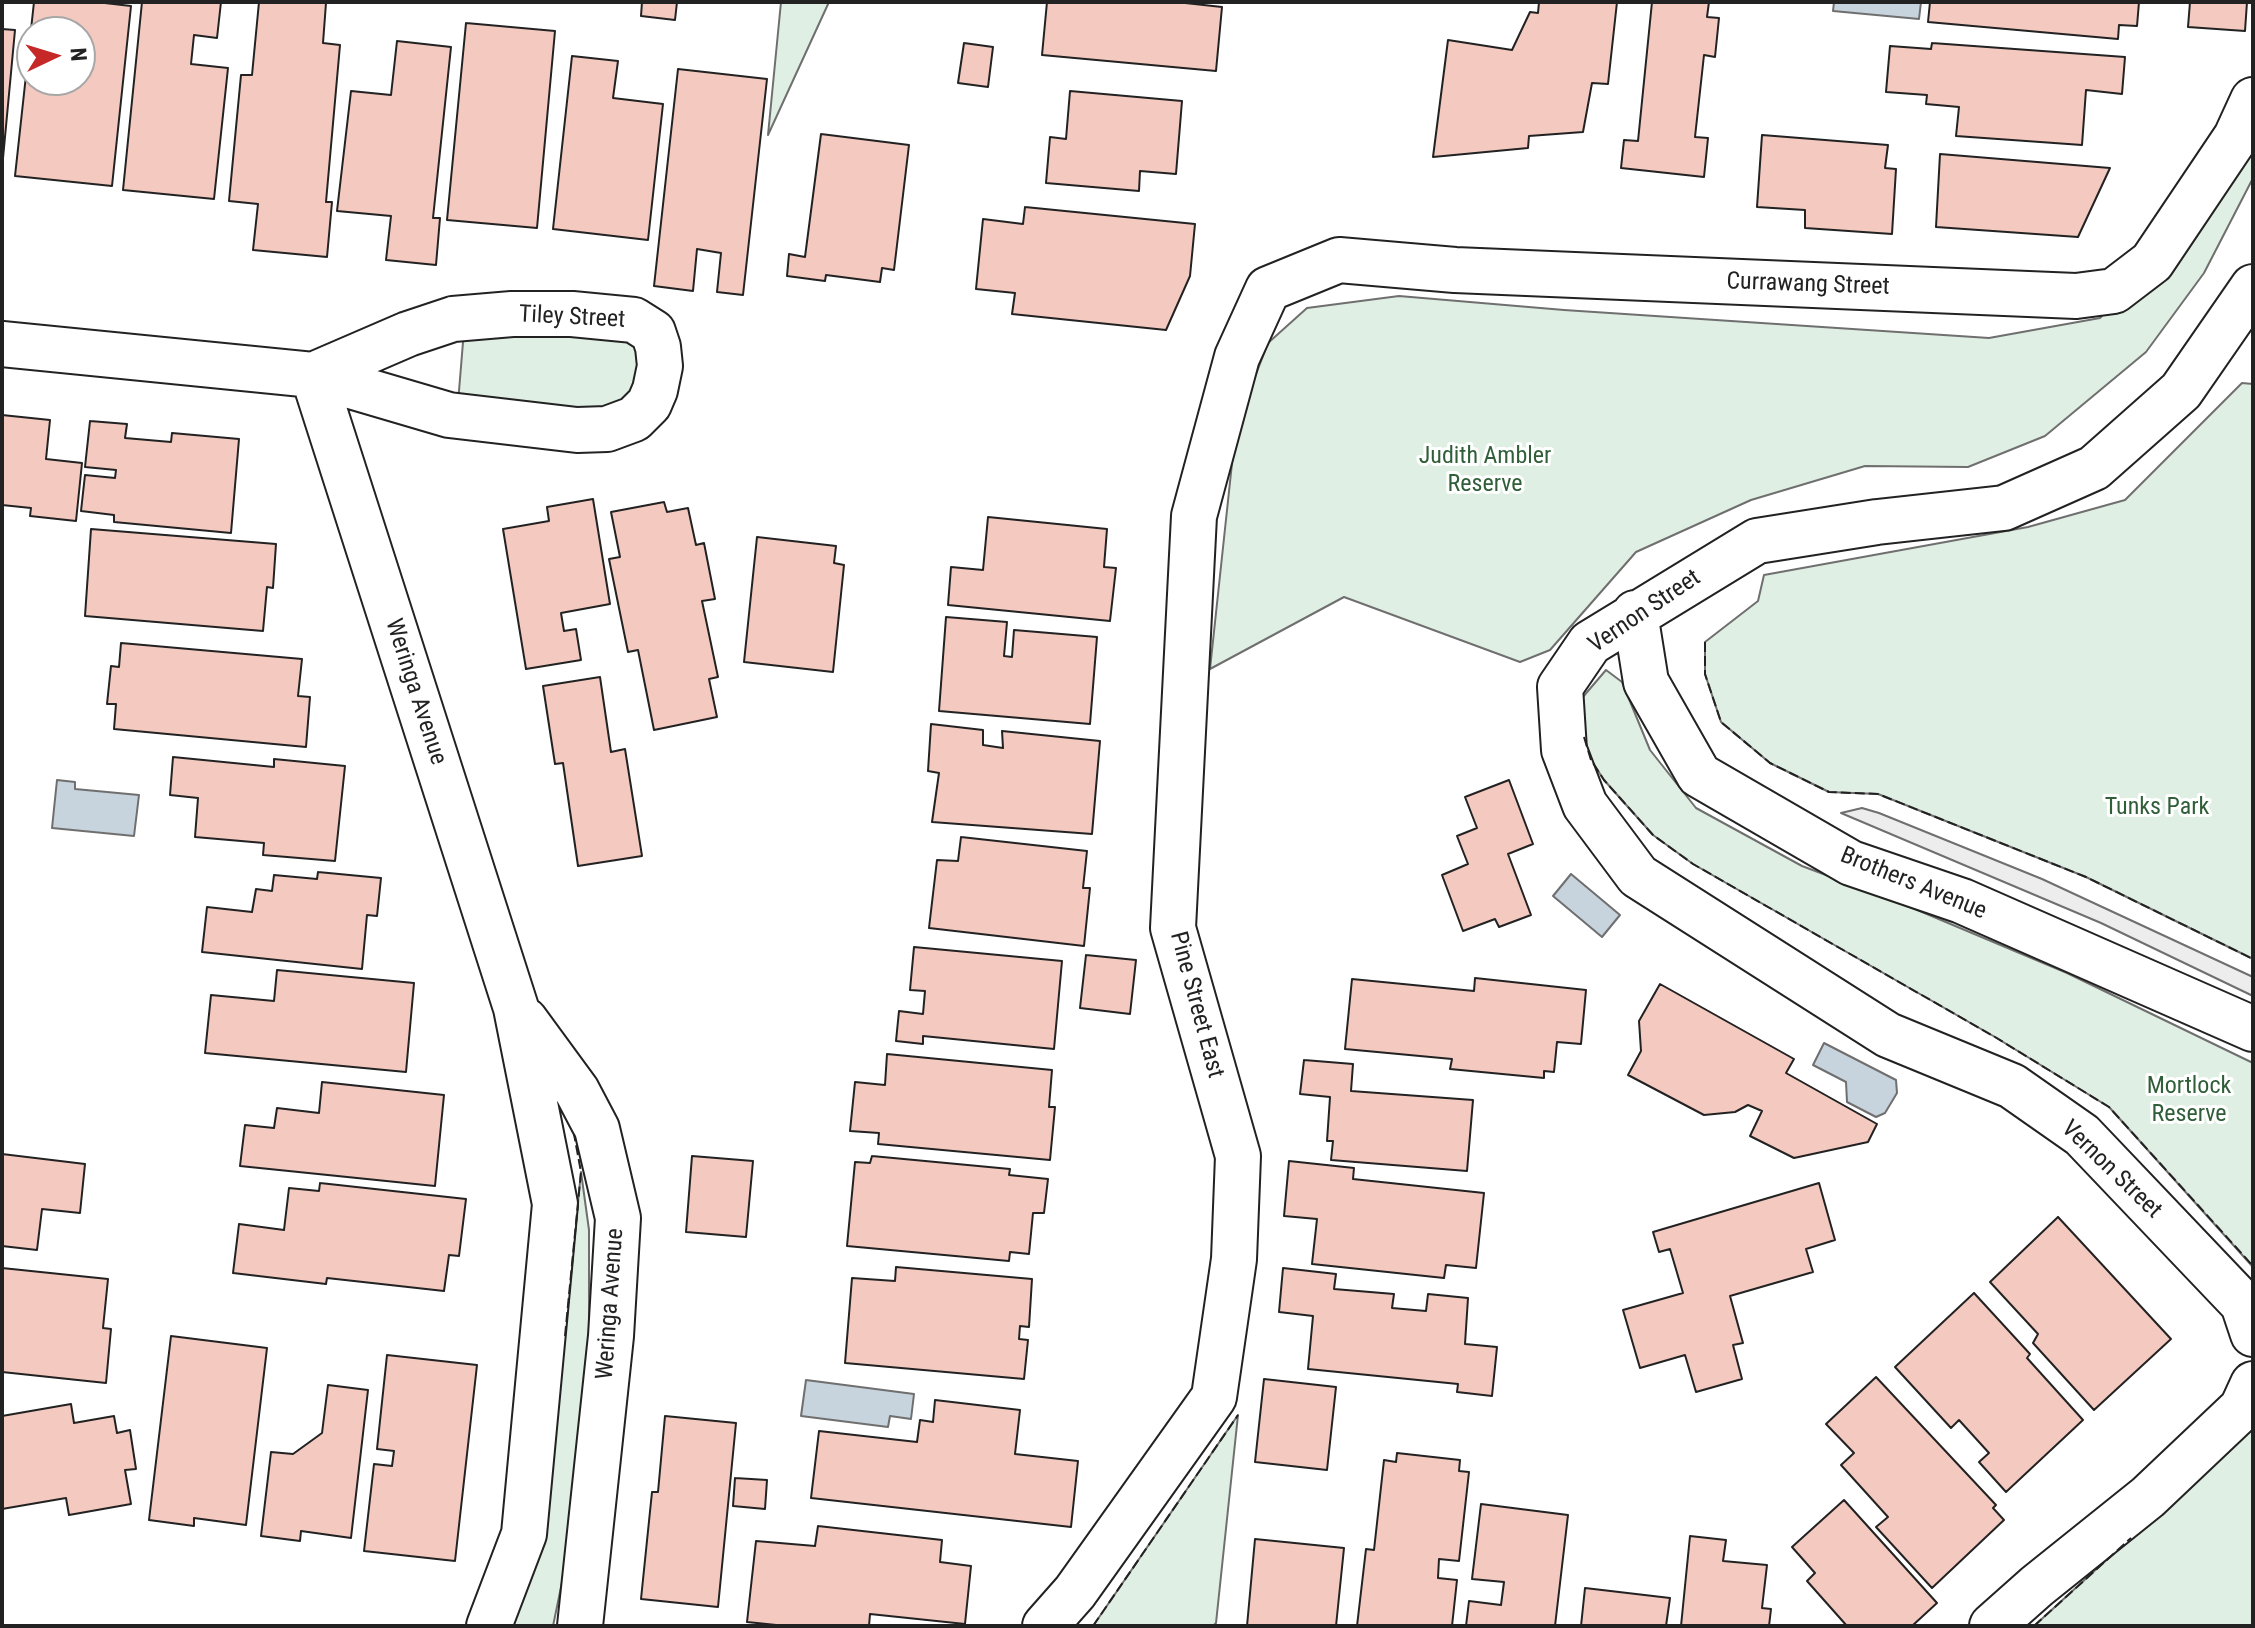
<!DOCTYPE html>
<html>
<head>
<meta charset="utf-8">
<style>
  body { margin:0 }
  #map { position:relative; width:2255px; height:1628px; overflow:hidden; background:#fff; font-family:"Roboto Condensed",sans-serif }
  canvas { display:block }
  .frame { position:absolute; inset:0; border:4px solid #222; pointer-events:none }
  .north { position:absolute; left:16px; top:16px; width:80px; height:80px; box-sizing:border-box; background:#fff; border:2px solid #a7a7a7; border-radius:50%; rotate:86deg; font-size:22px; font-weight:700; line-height:32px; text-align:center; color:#222 }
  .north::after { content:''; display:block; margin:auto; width:28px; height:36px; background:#c62828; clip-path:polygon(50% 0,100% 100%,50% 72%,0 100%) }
</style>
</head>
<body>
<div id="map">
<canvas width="2255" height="1628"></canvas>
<div class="frame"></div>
<div class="north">N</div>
</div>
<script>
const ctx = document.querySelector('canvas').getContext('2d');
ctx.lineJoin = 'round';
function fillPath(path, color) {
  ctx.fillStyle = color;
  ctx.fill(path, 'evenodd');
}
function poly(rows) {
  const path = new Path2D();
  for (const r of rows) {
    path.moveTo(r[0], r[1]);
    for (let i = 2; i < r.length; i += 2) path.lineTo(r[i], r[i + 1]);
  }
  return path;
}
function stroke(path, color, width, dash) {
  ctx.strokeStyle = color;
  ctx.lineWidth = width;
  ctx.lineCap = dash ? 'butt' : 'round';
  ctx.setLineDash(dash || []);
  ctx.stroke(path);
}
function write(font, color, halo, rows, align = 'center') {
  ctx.font = font + ' "Roboto Condensed",sans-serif';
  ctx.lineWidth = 6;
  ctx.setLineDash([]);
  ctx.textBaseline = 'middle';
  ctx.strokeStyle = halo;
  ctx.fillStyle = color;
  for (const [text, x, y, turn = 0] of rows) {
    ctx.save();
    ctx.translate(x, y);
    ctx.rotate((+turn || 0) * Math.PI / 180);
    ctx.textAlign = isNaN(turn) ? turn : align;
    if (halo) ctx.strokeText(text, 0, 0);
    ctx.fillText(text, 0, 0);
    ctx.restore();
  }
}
const green = poly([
  [781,2,829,2,768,135,781,2],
  [2253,131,2252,180,2204,273,2146,352,2045,436,1968,467,1865,466,1751,500,1636,552,1550,650,1520,662,1344,597,1210,669,1236,426,1268,343,1307,308,1399,296,1564,310,1989,338,2100,318,2158,253,2253,131],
  [625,323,656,372,614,413,458,403,464,330,625,323],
  [2242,383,2253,384,2253,959,2086,877,1878,794,1829,792,1770,763,1721,722,1705,674,1705,642,1758,601,1764,575,2028,527,2125,500,2242,383],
  [1606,670,1622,682,1650,750,1696,808,1802,866,1903,904,2067,973,2253,1063,2253,1267,2109,1107,1995,1037,1693,864,1653,835,1604,780,1591,760,1583,734,1582,698,1606,670],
  [581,1172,589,1230,589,1334,566,1563,553,1626,505,1626,545,1532,581,1172],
  [1238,1415,1216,1623,1213,1626,1093,1626,1238,1415],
  [2253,1423,2253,1626,2034,1626,2238,1440,2253,1423]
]);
fillPath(green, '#e0efe3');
stroke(green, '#6f6f6f', 2);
const parking = poly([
  [1862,808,1879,813,2042,879,2253,977,2253,996,2101,923,1841,813,1862,808]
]);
fillPath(parking, '#ededed');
stroke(parking, '#6f6f6f', 2);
const water = poly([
  [1834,2,1921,2,1919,19,1833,11,1834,2],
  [57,780,75,782,75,789,139,795,134,836,52,828,57,780],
  [1571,874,1620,915,1602,937,1553,896,1571,874],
  [1824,1043,1896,1080,1897,1093,1885,1113,1876,1117,1847,1102,1846,1082,1813,1065,1824,1043],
  [806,1380,914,1394,911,1419,890,1416,888,1427,801,1416,806,1380]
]);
fillPath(water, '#c7d3dd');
stroke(water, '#6f6f6f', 2);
const building = poly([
  [34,2,96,2,131,6,112,186,15,176,34,2],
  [32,32,80,32,80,80,32,80,32,32],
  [142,2,221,2,217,38,194,35,191,64,228,68,214,199,123,190,142,2],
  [259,2,326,3,323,43,340,45,326,202,332,202,327,257,253,250,258,204,229,201,241,75,252,75,259,2],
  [642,2,677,2,675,20,641,16,642,2],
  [1047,2,1176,2,1222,7,1216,71,1042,55,1047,2],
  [1539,2,1617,2,1608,84,1592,83,1583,132,1529,136,1528,148,1433,157,1448,40,1512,50,1530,12,1538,13,1539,2],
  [1652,2,1709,2,1707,17,1719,18,1715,57,1704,55,1695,137,1708,138,1704,177,1621,168,1624,140,1638,141,1652,2],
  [1930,2,2139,2,2137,26,2119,25,2118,39,1928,22,1930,2],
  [2190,2,2247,2,2245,31,2188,27,2190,2],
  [466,23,555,31,537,228,447,220,466,23],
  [2,29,15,30,2,169,2,29],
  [397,41,451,47,433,218,440,218,436,265,386,260,391,216,337,211,351,91,391,95,397,41],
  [964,43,993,47,988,87,958,83,964,43],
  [1932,43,2125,57,2122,94,2086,90,2082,145,1956,136,1959,107,1926,104,1927,95,1886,92,1890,46,1931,49,1932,43],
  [572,56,618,61,613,98,663,104,648,240,553,229,572,56],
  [678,69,767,79,743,295,717,292,721,253,697,249,693,291,654,286,678,69],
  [1070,91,1182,101,1176,174,1140,171,1139,191,1046,183,1050,137,1066,139,1070,91],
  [821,134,909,145,894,270,882,268,880,282,826,275,825,281,787,276,789,254,805,257,821,134],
  [1762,135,1888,145,1885,168,1896,169,1892,234,1805,228,1805,210,1757,207,1762,135],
  [1940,154,2110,168,2078,237,1936,227,1940,154],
  [1025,207,1195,224,1190,276,1166,330,1012,314,1015,293,976,289,983,219,1023,224,1025,207],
  [2,415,50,420,46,459,82,463,76,521,30,516,31,508,2,505,2,415],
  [90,421,127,424,125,438,171,442,172,433,239,439,231,533,114,522,114,515,81,511,85,475,115,478,116,470,85,467,90,421],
  [593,499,610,604,561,613,564,631,576,629,581,660,526,669,503,529,549,521,547,507,593,499],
  [664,502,667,512,688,508,696,545,704,543,715,599,702,601,718,677,709,679,717,717,654,730,638,650,628,652,609,559,620,557,611,512,664,502],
  [988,517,1107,529,1104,567,1116,568,1110,621,948,605,951,567,983,570,988,517],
  [91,529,276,544,273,588,267,587,263,631,85,616,91,529],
  [757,537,836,546,834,563,844,565,833,672,744,662,757,537],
  [946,617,1007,622,1004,656,1012,657,1014,630,1097,637,1090,724,939,711,946,617],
  [121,643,302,659,298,696,310,697,306,747,114,729,116,704,107,704,111,666,119,667,121,643],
  [600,677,611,752,625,749,642,856,578,866,563,763,555,764,543,686,600,677],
  [931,724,983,730,983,745,1003,748,1002,731,1100,741,1092,834,932,822,939,773,928,771,931,724],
  [173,757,274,767,274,759,345,766,335,861,263,855,264,843,195,837,198,798,170,795,173,757],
  [1509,780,1533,844,1508,854,1531,915,1499,927,1495,919,1463,931,1442,875,1468,864,1457,836,1477,828,1465,797,1509,780],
  [961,837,1087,851,1083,888,1090,888,1084,946,929,928,937,860,958,861,961,837],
  [318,872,381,878,377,916,367,915,362,969,202,952,207,907,252,912,256,889,272,891,274,875,317,879,318,872],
  [914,947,1062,961,1054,1049,923,1036,923,1044,896,1041,899,1011,923,1014,925,991,910,990,914,947],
  [1086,955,1136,960,1130,1014,1080,1008,1086,955],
  [277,970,414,983,406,1072,205,1053,211,995,274,1001,277,970],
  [1475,978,1586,990,1581,1044,1557,1042,1554,1072,1544,1071,1544,1078,1450,1069,1452,1059,1345,1049,1352,979,1474,991,1475,978],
  [1660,984,1794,1059,1786,1073,1877,1124,1868,1142,1794,1158,1750,1136,1762,1111,1748,1105,1735,1112,1704,1115,1628,1075,1641,1051,1639,1021,1660,984],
  [887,1054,1052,1070,1049,1107,1055,1107,1050,1160,878,1144,879,1133,850,1131,855,1082,885,1085,887,1054],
  [1304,1060,1353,1064,1351,1091,1473,1100,1467,1171,1331,1160,1333,1141,1327,1141,1330,1097,1300,1094,1304,1060],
  [322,1082,444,1095,435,1186,240,1166,245,1125,274,1128,277,1108,319,1113,322,1082],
  [2,1154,85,1164,80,1213,42,1209,37,1250,2,1246,2,1154],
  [692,1156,753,1161,746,1237,686,1232,692,1156],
  [872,1156,1010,1169,1009,1175,1048,1179,1044,1213,1033,1213,1029,1254,1010,1252,1009,1261,847,1246,855,1162,870,1163,872,1156],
  [1289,1161,1354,1168,1353,1179,1484,1193,1476,1268,1446,1265,1444,1278,1312,1264,1317,1219,1284,1216,1289,1161],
  [320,1183,466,1199,459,1256,449,1255,444,1291,327,1278,326,1284,233,1273,239,1224,284,1230,289,1188,319,1191,320,1183],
  [1819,1183,1835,1240,1806,1249,1813,1272,1730,1296,1743,1343,1733,1345,1742,1379,1696,1392,1685,1355,1640,1368,1623,1310,1683,1293,1670,1249,1659,1252,1653,1232,1819,1183],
  [2058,1217,2171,1339,2094,1410,2033,1343,2038,1334,1990,1282,2058,1217],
  [896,1267,1032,1279,1029,1327,1020,1326,1019,1339,1028,1340,1024,1379,845,1363,852,1278,895,1281,896,1267],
  [2,1268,108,1279,103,1328,111,1329,106,1383,2,1372,2,1268],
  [1283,1268,1336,1274,1334,1289,1394,1294,1392,1308,1426,1311,1428,1294,1468,1298,1465,1344,1497,1347,1492,1396,1457,1392,1458,1384,1308,1369,1313,1316,1279,1312,1283,1268],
  [1974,1293,2030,1354,2027,1358,2083,1420,2006,1492,1979,1462,1989,1453,1959,1420,1951,1428,1895,1367,1974,1293],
  [171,1336,267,1348,246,1525,194,1518,194,1526,149,1520,171,1336],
  [387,1355,477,1365,455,1561,364,1551,374,1464,392,1466,394,1451,377,1449,387,1355],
  [1876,1377,1996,1505,1993,1508,2004,1520,1932,1588,1876,1527,1888,1517,1841,1465,1854,1453,1826,1424,1876,1377],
  [1264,1379,1336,1387,1327,1470,1255,1462,1264,1379],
  [328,1385,368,1390,351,1538,301,1531,300,1541,261,1536,271,1452,293,1454,322,1433,328,1385],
  [935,1400,1020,1410,1015,1454,1078,1461,1071,1527,811,1498,819,1431,917,1442,920,1420,933,1422,935,1400],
  [71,1404,74,1423,114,1416,117,1433,130,1430,136,1469,125,1470,131,1504,69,1515,66,1498,2,1509,2,1416,71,1404],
  [665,1416,736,1423,718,1607,641,1599,652,1492,658,1492,665,1416],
  [1397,1453,1460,1460,1459,1471,1469,1472,1459,1561,1439,1559,1438,1578,1457,1580,1452,1626,1357,1626,1366,1549,1374,1550,1384,1460,1396,1462,1397,1453],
  [735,1478,767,1480,765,1509,733,1506,735,1478],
  [1844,1500,1937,1603,1912,1626,1847,1626,1807,1581,1815,1573,1792,1547,1844,1500],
  [1481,1504,1568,1515,1555,1626,1466,1626,1469,1601,1501,1605,1504,1582,1472,1579,1481,1504],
  [818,1526,942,1540,940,1562,971,1566,965,1624,870,1614,869,1626,786,1626,747,1622,756,1541,815,1546,818,1526],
  [1690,1536,1726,1540,1723,1561,1767,1565,1762,1608,1771,1609,1769,1626,1681,1626,1690,1536],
  [1255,1539,1344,1548,1336,1626,1247,1626,1255,1539],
  [1585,1588,1670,1598,1666,1626,1581,1626,1585,1588]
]);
fillPath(building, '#f3c9c0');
stroke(building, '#222', 2);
const street = poly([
  [2253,287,2181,391,2094,468,2004,508,1877,522,1757,541,1590,643,1560,687,1564,750,1585,805,1638,876,1888,1035,2012,1086,2082,1135,2243,1304,2253,1334],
  [2,344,313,375,449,415,577,430,607,429,634,419,649,404,655,390,660,366,658,347,653,332,634,320,572,314,512,314,453,319,408,334,313,375],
  [313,375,516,1008,555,1204,524,1534,489,1626],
  [1635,613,1646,682,1699,775,1851,863,1962,901,2253,1029],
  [525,1020,577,1091,597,1129,618,1218,611,1336,580,1626],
  [1045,1626,1075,1592,1214,1397,1234,1259,1238,1156,1173,928,1194,516,1237,357,1268,289,1339,260,1455,270,2076,296,2114,291,2152,262,2236,137,2253,100],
  [1992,1626,2037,1586,2148,1497,2242,1408,2253,1384]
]);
stroke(street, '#222', 48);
stroke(street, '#fff', 44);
stroke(poly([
  [1705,642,1705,674,1721,722,1770,763,1829,792,1878,794,2086,877,2253,959],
  [1584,737,1591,760,1604,780,1653,835,1693,864,1995,1037,2109,1107,2253,1266],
  [565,1336,581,1172,574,1134],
  [1093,1626,1238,1415],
  [2034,1626,2131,1538]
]), '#222', 2, [10, 4]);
write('24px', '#222', '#fff', [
  ["Currawang Street",1808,285,2],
  ["Tiley Street",572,318,3],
  ["Vernon Street",1645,612,-34],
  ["Weringa Avenue",415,692,72],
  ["Brothers Avenue",1913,884,22],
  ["Pine Street East",1196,1005,75],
  ["Vernon Street",2111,1170,44],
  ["Weringa Avenue",611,1304,-86]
]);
write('24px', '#2f5e38', '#fff', [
  ["Judith Ambler",1485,457],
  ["Reserve",1485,485],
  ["Tunks Park",2157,808],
  ["Mortlock",2189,1087],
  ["Reserve",2189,1115]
]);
</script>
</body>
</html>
